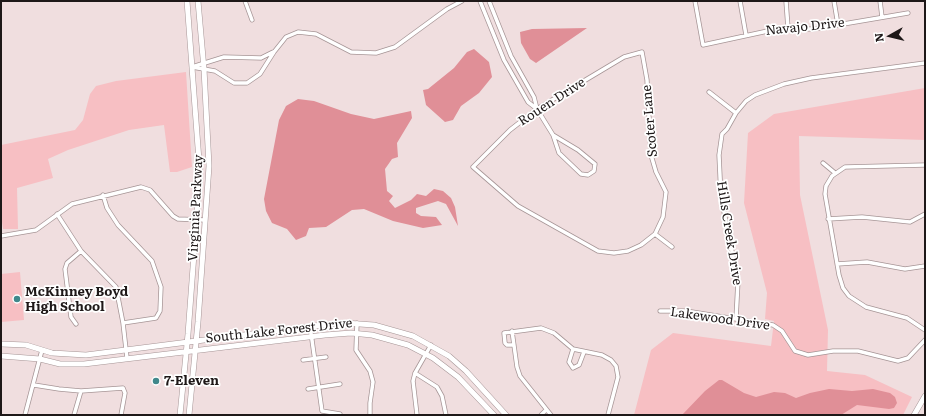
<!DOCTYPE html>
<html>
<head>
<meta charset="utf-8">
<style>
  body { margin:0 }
  #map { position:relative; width:926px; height:416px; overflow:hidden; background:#f0dedf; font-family:Literata,serif }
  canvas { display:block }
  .frame { position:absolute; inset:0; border:2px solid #1e1818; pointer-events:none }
  .north { position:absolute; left:870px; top:16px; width:40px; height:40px; -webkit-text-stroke:3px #fff; paint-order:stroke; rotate:262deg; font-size:11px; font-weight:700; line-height:16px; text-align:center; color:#1e1818 }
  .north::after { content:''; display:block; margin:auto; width:14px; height:18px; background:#1e1818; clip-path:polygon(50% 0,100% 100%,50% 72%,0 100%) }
</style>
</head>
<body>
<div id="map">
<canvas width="926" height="416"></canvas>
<div class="frame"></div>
<div class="north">N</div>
</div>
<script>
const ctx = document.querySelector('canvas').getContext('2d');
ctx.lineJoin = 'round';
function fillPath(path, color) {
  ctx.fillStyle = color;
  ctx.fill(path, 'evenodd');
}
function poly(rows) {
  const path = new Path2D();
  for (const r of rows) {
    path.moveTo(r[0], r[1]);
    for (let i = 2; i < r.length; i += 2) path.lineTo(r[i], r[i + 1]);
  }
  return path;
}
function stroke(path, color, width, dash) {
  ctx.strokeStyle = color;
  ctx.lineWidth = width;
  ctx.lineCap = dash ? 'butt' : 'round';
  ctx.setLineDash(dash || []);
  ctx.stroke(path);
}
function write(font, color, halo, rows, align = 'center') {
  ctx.font = font + ' Literata,serif';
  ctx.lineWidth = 3.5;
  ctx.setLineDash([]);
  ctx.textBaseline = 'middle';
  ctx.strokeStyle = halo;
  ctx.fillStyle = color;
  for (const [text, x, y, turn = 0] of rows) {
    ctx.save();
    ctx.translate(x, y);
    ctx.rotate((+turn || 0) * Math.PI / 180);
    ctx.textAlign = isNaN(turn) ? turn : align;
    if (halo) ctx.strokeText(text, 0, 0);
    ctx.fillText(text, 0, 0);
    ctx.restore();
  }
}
fillPath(poly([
  [186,72,192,167,177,172,170,172,164,125,129,130,68,150,48,159,53,178,17,188,18,229,3,229,1,215,1,145,75,130,83,120,90,94,96,86,116,81],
  [925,88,925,140,799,136,800,195,828,330,827,371,865,375,912,397,903,415,634,415,651,350,673,333,771,346,774,321,765,319,767,293,744,203,748,133,774,114],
  [20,272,24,320,1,322,1,274]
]), '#f7bfc3');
fillPath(poly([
  [587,28,536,63,530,59,521,43,520,32,532,29],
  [474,49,489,62,492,77,479,93,461,106,453,120,445,122,426,105,423,90,428,89,454,68,467,52],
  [298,99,314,101,351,114,374,119,411,111,412,118,397,143,398,157,392,159,385,169,387,191,393,196,389,201,395,208,411,200,417,194,426,196,434,189,443,191,451,198,455,207,458,226,446,204,438,201,416,208,416,213,421,216,436,217,442,225,423,228,393,221,364,209,352,210,326,227,309,228,306,236,296,240,287,229,272,223,266,211,264,199,279,120,286,106],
  [719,380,722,380,744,393,756,397,774,392,785,393,796,398,810,393,829,389,852,391,873,389,890,393,895,397,897,403,894,408,889,409,857,405,841,415,682,415,705,391]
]), '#e08f97');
const street = poly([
  [245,1,252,20],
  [480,1,504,60,528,102,537,109],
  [489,1,511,56,534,97,537,109,553,135,578,150,595,164,594,171,588,175,581,174,559,153,553,135],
  [695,1,703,45,777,29,814,29,908,13],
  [740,1,746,35],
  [786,1,788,28],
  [834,1,838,25],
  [880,1,882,17],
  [642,52,647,80,651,155,656,172,666,192,663,217,655,234,641,245,628,251,614,253,598,251,518,206,473,167,510,130,537,109,624,57,642,52],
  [192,67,215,71,234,83,247,83,260,74,274,52,286,37,298,32,316,34,351,52,376,53,395,47,447,9,462,1],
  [192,67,224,57,261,58,273,52],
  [709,92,736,113],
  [823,163,835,173],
  [925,165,845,167,832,176,826,186,825,194,839,275,843,288,849,296,866,307,907,318,925,330],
  [103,195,107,208,118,225,152,261,161,287,160,311,156,318,123,323],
  [57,214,81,251,116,287,123,323,127,358],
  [828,219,862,217,910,222,925,214],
  [655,234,672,247],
  [1,236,36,230,72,204,141,187,150,190,173,216,178,219,205,220],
  [837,264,867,262,905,269,925,266],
  [660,311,686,311,773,325,782,331,795,351,808,355,833,351,858,351,898,361,908,358,925,340],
  [736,319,738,281,721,197,719,155,722,134,727,129,736,113,746,101,755,95,784,84,811,78,925,63],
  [357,323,356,350,370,371,373,382,370,403,370,415],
  [76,324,71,317,65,269,67,263,81,251],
  [310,326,322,411,340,414],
  [512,331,517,367,520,376,551,415],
  [514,345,507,345,505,343,504,333,541,328,554,333,573,349,602,355,611,360,616,366,618,377,608,415],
  [573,349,569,362,573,368,579,365,584,352],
  [303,360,326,357],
  [415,373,437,387,442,396,446,415],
  [34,385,59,389,81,391,123,388,125,393,121,415],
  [308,389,340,384],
  [25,415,42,350],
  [74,415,81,391],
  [417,415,413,381,415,373,431,345],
  [541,415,546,410]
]);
const secondary = poly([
  [1,344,26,345,52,353,86,355,322,325,345,323,374,325,413,336,449,356,466,371,506,415],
  [1,356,40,359,60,364,84,364,325,335,351,333,372,335,408,345,433,358,458,377,494,415],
  [180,415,188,334,200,174,187,1],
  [189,415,198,322,209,166,204,69,198,1],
  [914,415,925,396]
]);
stroke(street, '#a69596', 5);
stroke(secondary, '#a69596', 6);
stroke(street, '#fff', 3.5);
stroke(secondary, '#fff', 5);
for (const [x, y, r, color] of [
  [17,299,4,"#40888b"],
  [156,381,4,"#40888b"]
]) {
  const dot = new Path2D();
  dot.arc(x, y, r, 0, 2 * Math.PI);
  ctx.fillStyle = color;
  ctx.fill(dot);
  stroke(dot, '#fff', 1.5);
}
write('13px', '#1e1818', '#fff', [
  ["Navajo Drive",805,27,-6],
  ["Rouen Drive",552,102,-33],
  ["Scoter Lane",650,121,-95],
  ["Virginia Parkway",196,208,-87],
  ["Hills Creek Drive",729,233,81],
  ["Lakewood Drive",720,319,8],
  ["South Lake Forest Drive",279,331,-6]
]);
write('bold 13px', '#1e1818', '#fff', [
  ["McKinney Boyd",25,292],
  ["High School",25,307],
  ["7-Eleven",164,381]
], 'left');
</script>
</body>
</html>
